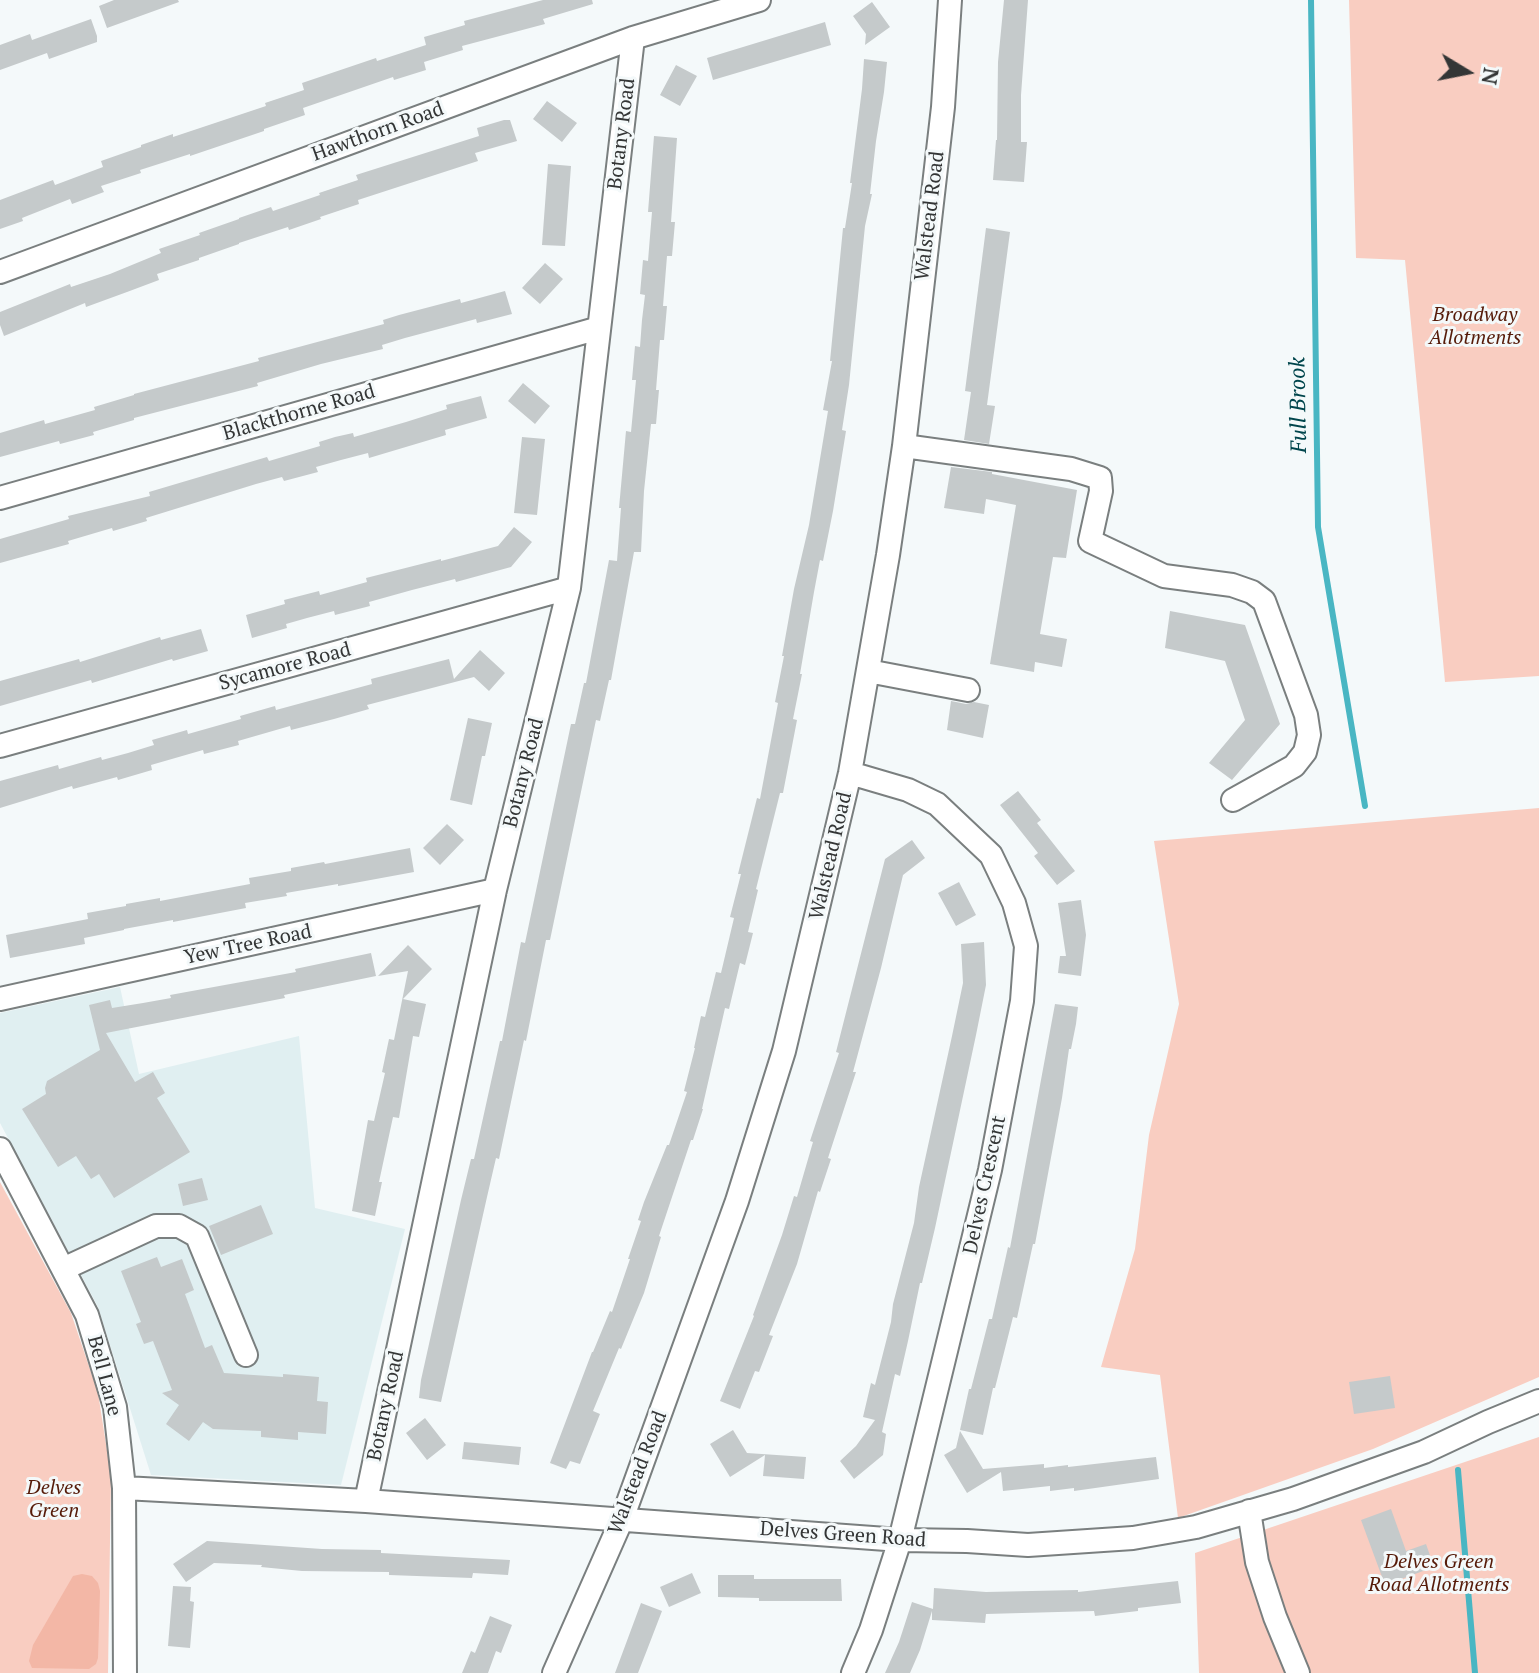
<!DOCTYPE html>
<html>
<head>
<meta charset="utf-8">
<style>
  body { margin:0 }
  #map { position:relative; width:1539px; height:1673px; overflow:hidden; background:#f4f9fa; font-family:"PT Serif",serif }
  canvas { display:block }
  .north { position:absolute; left:1427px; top:32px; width:80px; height:80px; -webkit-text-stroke:6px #f4f9fa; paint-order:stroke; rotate:100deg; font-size:22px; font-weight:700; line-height:32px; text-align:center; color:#343636 }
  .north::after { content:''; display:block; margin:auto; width:28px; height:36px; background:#343636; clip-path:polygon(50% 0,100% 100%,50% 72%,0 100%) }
</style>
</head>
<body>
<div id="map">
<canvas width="1539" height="1673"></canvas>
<div class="north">N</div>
</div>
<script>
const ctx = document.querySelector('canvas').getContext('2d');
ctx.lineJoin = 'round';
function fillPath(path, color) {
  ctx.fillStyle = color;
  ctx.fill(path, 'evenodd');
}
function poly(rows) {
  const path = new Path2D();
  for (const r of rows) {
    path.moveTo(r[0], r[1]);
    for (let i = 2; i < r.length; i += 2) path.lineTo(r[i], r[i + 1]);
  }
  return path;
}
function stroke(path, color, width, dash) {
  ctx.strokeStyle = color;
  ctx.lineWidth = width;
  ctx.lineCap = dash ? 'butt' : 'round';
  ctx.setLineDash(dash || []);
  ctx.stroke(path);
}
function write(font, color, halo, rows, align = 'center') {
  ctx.font = font + ' "PT Serif",serif';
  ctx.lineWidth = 6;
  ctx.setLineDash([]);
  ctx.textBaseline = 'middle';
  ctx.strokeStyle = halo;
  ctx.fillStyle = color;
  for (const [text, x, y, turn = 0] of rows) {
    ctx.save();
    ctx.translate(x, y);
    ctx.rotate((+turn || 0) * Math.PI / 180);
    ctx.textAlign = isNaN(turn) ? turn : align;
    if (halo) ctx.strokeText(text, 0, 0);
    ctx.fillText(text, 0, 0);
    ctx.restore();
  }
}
fillPath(poly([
  [120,987,139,1074,299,1036,315,1208,405,1229,341,1485,151,1475,98,1307,0,1123,0,1013]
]), '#e0eff1');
fillPath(poly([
  [1349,0,1539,0,1539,676,1445,682,1405,260,1356,258],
  [1539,808,1539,1377,1373,1449,1178,1518,1160,1375,1101,1367,1135,1249,1149,1135,1179,1004,1154,841],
  [0,1182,71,1313,98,1393,111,1476,108,1673,0,1673],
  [1539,1437,1539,1673,1199,1673,1195,1553]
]), '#f9cdc1');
fillPath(poly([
  [82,1574,92,1576,98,1583,100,1591,98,1658,96,1664,89,1669,32,1668,29,1661,33,1645,73,1576]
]), '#f3b7a6');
stroke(poly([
  [1311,0,1318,527,1365,806],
  [1458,1470,1475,1673]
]), '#49b6c3', 6);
fillPath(poly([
  [114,0,178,0,179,2,107,28,99,6],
  [543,0,592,0,593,4,543,19,545,24,462,46,463,50,424,62,426,70,394,80,393,77,303,108,305,115,264,129,264,131,190,156,190,154,140,170,141,173,101,186,104,192,72,204,70,199,22,218,23,221,0,229,0,200,53,180,55,185,103,167,101,161,141,147,141,145,173,134,173,137,266,106,265,103,304,90,302,83,376,58,377,61,426,45,424,37,465,25,464,21],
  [1004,0,1028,0,1021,95,1021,142,1027,142,1024,182,993,180,996,140,997,140,998,62],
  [872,2,890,27,865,45,866,34,853,16],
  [91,19,97,36,97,42,49,59,47,53,0,70,0,45,30,34,32,40],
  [825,22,831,45,713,80,707,58],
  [864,59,887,62,884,92,876,141,870,194,872,194,865,226,849,385,842,430,846,431,833,511,823,561,820,560,814,592,800,674,802,674,793,719,797,720,783,793,780,793,756,889,758,890,748,932,753,933,745,965,740,963,729,1009,725,1008,702,1109,703,1109,693,1140,691,1140,659,1236,661,1237,644,1293,621,1349,619,1348,593,1411,600,1414,580,1464,570,1461,566,1469,550,1463,592,1352,593,1352,610,1311,612,1312,630,1259,628,1259,641,1221,638,1220,644,1202,667,1145,669,1145,687,1092,684,1091,695,1048,694,1048,701,1016,705,1017,716,972,721,973,734,918,730,917,741,874,738,874,757,798,760,799,778,703,775,702,784,656,782,656,794,589,809,525,828,411,823,410,832,361,830,361,843,228,845,228,852,183,850,183,862,89],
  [676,65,697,76,680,106,660,95],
  [547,101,577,123,562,142,533,119],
  [504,120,510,120,517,141,475,153,478,161,358,200,359,204,320,217,321,219,289,230,288,227,239,243,239,244,199,258,199,260,157,274,159,280,127,292,86,307,85,303,4,336,0,325,0,312,70,284,71,287,110,274,161,253,159,249,200,235,199,233,239,219,239,218,271,207,273,211,320,195,319,193,358,180,356,175,479,136,477,128],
  [654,136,677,138,671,222,675,222,672,256,667,256,663,306,667,306,664,340,660,340,656,390,659,390,656,424,651,424,644,491,641,552,634,552,611,680,609,680,600,721,596,720,550,940,546,940,526,1041,524,1040,499,1159,496,1158,487,1197,441,1402,419,1398,421,1380,461,1200,471,1159,474,1159,500,1041,502,1041,521,942,525,943,571,724,575,724,584,683,586,683,609,560,617,561,621,508,619,508,626,431,631,432,636,380,632,380,635,346,640,347,642,320,645,295,640,294,643,260,648,261,650,236,652,212,648,212],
  [548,164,571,166,565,246,542,245],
  [986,228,1010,232,987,405,995,406,989,444,964,440,971,392,965,391],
  [545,263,563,279,540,304,522,288],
  [505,291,512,314,477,323,476,319,405,338,382,345,383,349,321,364,257,383,258,386,134,418,134,420,93,432,94,435,60,444,59,441,0,457,0,433,44,420,45,424,95,410,94,407,134,395,134,394,259,361,258,358,384,324,383,320,399,315,460,299,461,303],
  [523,383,550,406,535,424,508,401],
  [481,396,487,418,445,430,446,435,369,458,368,453,341,460,316,467,318,472,284,481,282,477,256,484,146,518,147,521,113,531,112,528,68,541,69,544,0,563,0,539,69,519,68,516,150,496,149,492,250,462,267,457,269,461,320,446,319,442,335,437,353,433,354,437,406,422,447,409,446,405],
  [522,437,545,439,537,515,514,513],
  [951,467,992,472,992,474,1077,490,1066,558,1053,557,1040,634,1067,639,1062,667,1035,662,1034,672,990,664,1016,505,986,499,984,514,944,508],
  [514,527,532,542,511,567,456,582,455,579,412,590,369,602,370,606,335,615,334,611,307,618,286,624,287,628,252,638,246,615,285,604,284,600,319,591,320,595,367,582,366,578,441,559,441,561,498,546],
  [1170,611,1245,625,1280,724,1232,780,1209,763,1245,720,1225,661,1165,648],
  [201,629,208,651,173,661,172,659,92,683,91,680,0,706,0,681,79,659,80,662,160,637,161,640],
  [480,650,505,673,489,691,474,677,367,705,369,709,334,719,291,730,290,726,238,741,239,745,204,754,203,750,151,765,152,770,118,780,117,777,73,789,72,786,0,808,0,781,58,765,59,769,101,757,102,760,128,753,154,745,152,740,187,730,188,734,241,719,240,716,275,706,276,710,372,684,371,679,449,659,454,679],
  [951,701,966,704,974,702,989,705,983,738,947,730],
  [468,718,492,723,485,756,482,756,472,805,450,800],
  [1018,791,1041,820,1037,823,1075,871,1057,885,1034,856,1038,853,1000,805],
  [447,824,464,840,440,865,423,848],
  [912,840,925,858,903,875,881,968,853,1072,856,1072,828,1158,831,1159,820,1192,818,1191,797,1264,769,1335,773,1336,759,1372,755,1371,740,1409,720,1401,754,1316,753,1315,782,1235,794,1196,797,1197,813,1142,810,1141,839,1053,836,1052,885,859],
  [410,848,414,872,338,886,338,884,286,893,287,896,245,903,246,908,173,922,173,920,124,929,124,930,84,938,85,944,10,958,6,935,88,919,87,913,126,906,126,904,160,898,160,901,250,884,249,878,291,871,291,868,324,862,325,864],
  [959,882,976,915,956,926,938,893],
  [1081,900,1086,935,1081,976,1058,973,1060,956,1066,956,1058,903],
  [984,942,986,985,976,1035,935,1228,922,1283,920,1283,908,1341,900,1376,895,1374,882,1432,886,1434,883,1455,854,1479,840,1461,856,1446,875,1420,863,1417,871,1383,875,1385,891,1322,893,1304,914,1223,919,1187,952,1036,963,983,961,944],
  [408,945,432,969,403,999,426,1004,419,1037,413,1036,399,1118,393,1117,379,1182,382,1182,375,1216,352,1211,368,1120,374,1121,385,1073,382,1072,389,1039,394,1040,408,971,378,976],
  [371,953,376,976,284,995,285,998,106,1033,135,1082,153,1072,165,1093,157,1098,190,1152,114,1198,99,1174,91,1179,76,1156,58,1167,22,1109,46,1094,45,1088,47,1081,100,1050,89,1005,110,1000,112,1008,143,1003,171,998,170,995,296,972,295,969],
  [1055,1004,1078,1007,1076,1024,1071,1049,1069,1049,1062,1098,1035,1244,1033,1244,1017,1318,1013,1317,995,1388,993,1388,983,1435,960,1430,969,1389,971,1389,989,1319,992,1319,1008,1247,1010,1248],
  [202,1178,208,1200,183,1206,178,1184],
  [261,1205,273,1234,221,1255,209,1226],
  [157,1257,161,1267,182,1259,194,1290,185,1294,205,1348,212,1345,224,1373,283,1377,283,1374,319,1377,317,1401,328,1402,326,1434,298,1432,298,1440,261,1437,261,1431,213,1429,203,1422,189,1441,166,1424,179,1405,162,1393,172,1390,153,1341,144,1344,136,1324,141,1322,121,1271],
  [1390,1376,1395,1408,1354,1414,1349,1382],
  [425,1418,446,1445,427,1460,406,1433],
  [733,1430,747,1453,806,1457,804,1479,763,1476,765,1455,730,1477,710,1444],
  [960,1431,983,1469,1044,1464,1044,1468,1068,1465,1068,1467,1156,1457,1159,1479,1074,1491,1074,1488,1050,1491,1050,1486,1003,1491,1001,1472,967,1493,944,1455,956,1448],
  [464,1442,521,1447,519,1465,462,1459],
  [1391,1509,1406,1551,1426,1544,1434,1567,1385,1585,1361,1520],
  [207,1541,322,1549,381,1550,381,1553,510,1560,508,1575,473,1573,472,1578,389,1575,389,1572,302,1571,261,1567,262,1565,214,1563,186,1582,173,1564],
  [692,1573,701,1593,669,1607,660,1587],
  [718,1575,754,1575,754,1579,841,1579,842,1601,759,1601,759,1598,718,1597],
  [1178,1581,1181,1603,1138,1608,1138,1611,1095,1616,1094,1611,986,1614,985,1623,932,1620,932,1611,920,1650,910,1673,885,1673,899,1642,912,1602,933,1609,934,1588,986,1592,1078,1590,1078,1592],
  [173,1586,191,1587,190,1601,194,1602,190,1648,168,1646],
  [641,1603,662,1611,647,1650,638,1673,615,1673],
  [490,1616,512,1625,501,1653,496,1651,488,1673,462,1673,471,1651,475,1653]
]), '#c5cacb');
const minor = poly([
  [0,272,633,38,759,0],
  [904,446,1071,469,1100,478,1101,491,1090,541,1164,576,1232,585,1252,592,1264,601,1306,715,1309,735,1305,752,1294,766,1233,800],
  [0,498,599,328],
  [868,671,968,690],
  [0,746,569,588],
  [850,773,908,790,937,804,991,855,1014,903,1026,946,1022,1001,990,1170,900,1540,871,1630,853,1673],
  [0,999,495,890],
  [0,1149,87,1315,115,1407,124,1488,125,1673],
  [63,1269,156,1226,179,1226,197,1236,246,1355],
  [124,1488,366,1501,900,1540,967,1541,1028,1545,1133,1538,1196,1527,1293,1499,1424,1452,1488,1422,1539,1401],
  [366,1501,495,890,569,588,633,38],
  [1249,1511,1257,1562,1275,1617,1298,1673],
  [554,1673,622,1519,737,1201,784,1051,850,773,888,555,904,446,943,107,950,0]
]);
stroke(minor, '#7a7f7f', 26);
stroke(minor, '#fff', 22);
write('20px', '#343636', '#f4f9fa', [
  ["Hawthorn Road",378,132,-20],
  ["Botany Road",622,134,-83],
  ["Walstead Road",930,216,-83],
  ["Blackthorne Road",299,413,-16],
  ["Sycamore Road",285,667,-15],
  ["Botany Road",524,773,-76],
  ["Walstead Road",831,856,-77],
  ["Yew Tree Road",248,945,-12],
  ["Delves Crescent",985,1185,-78],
  ["Bell Lane",104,1376,75],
  ["Botany Road",386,1406,-78],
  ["Walstead Road",638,1473,-69],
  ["Delves Green Road",843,1535,4]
]);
write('italic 20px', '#561b09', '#f4f9fa', [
  ["Broadway",1475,315],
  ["Allotments",1475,338],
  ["Delves",54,1488],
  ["Green",54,1511],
  ["Delves Green",1439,1562],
  ["Road Allotments",1439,1585]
]);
write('italic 22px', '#00454c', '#f4f9fa', [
  ["Full Brook",1299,405,-91]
]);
</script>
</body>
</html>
